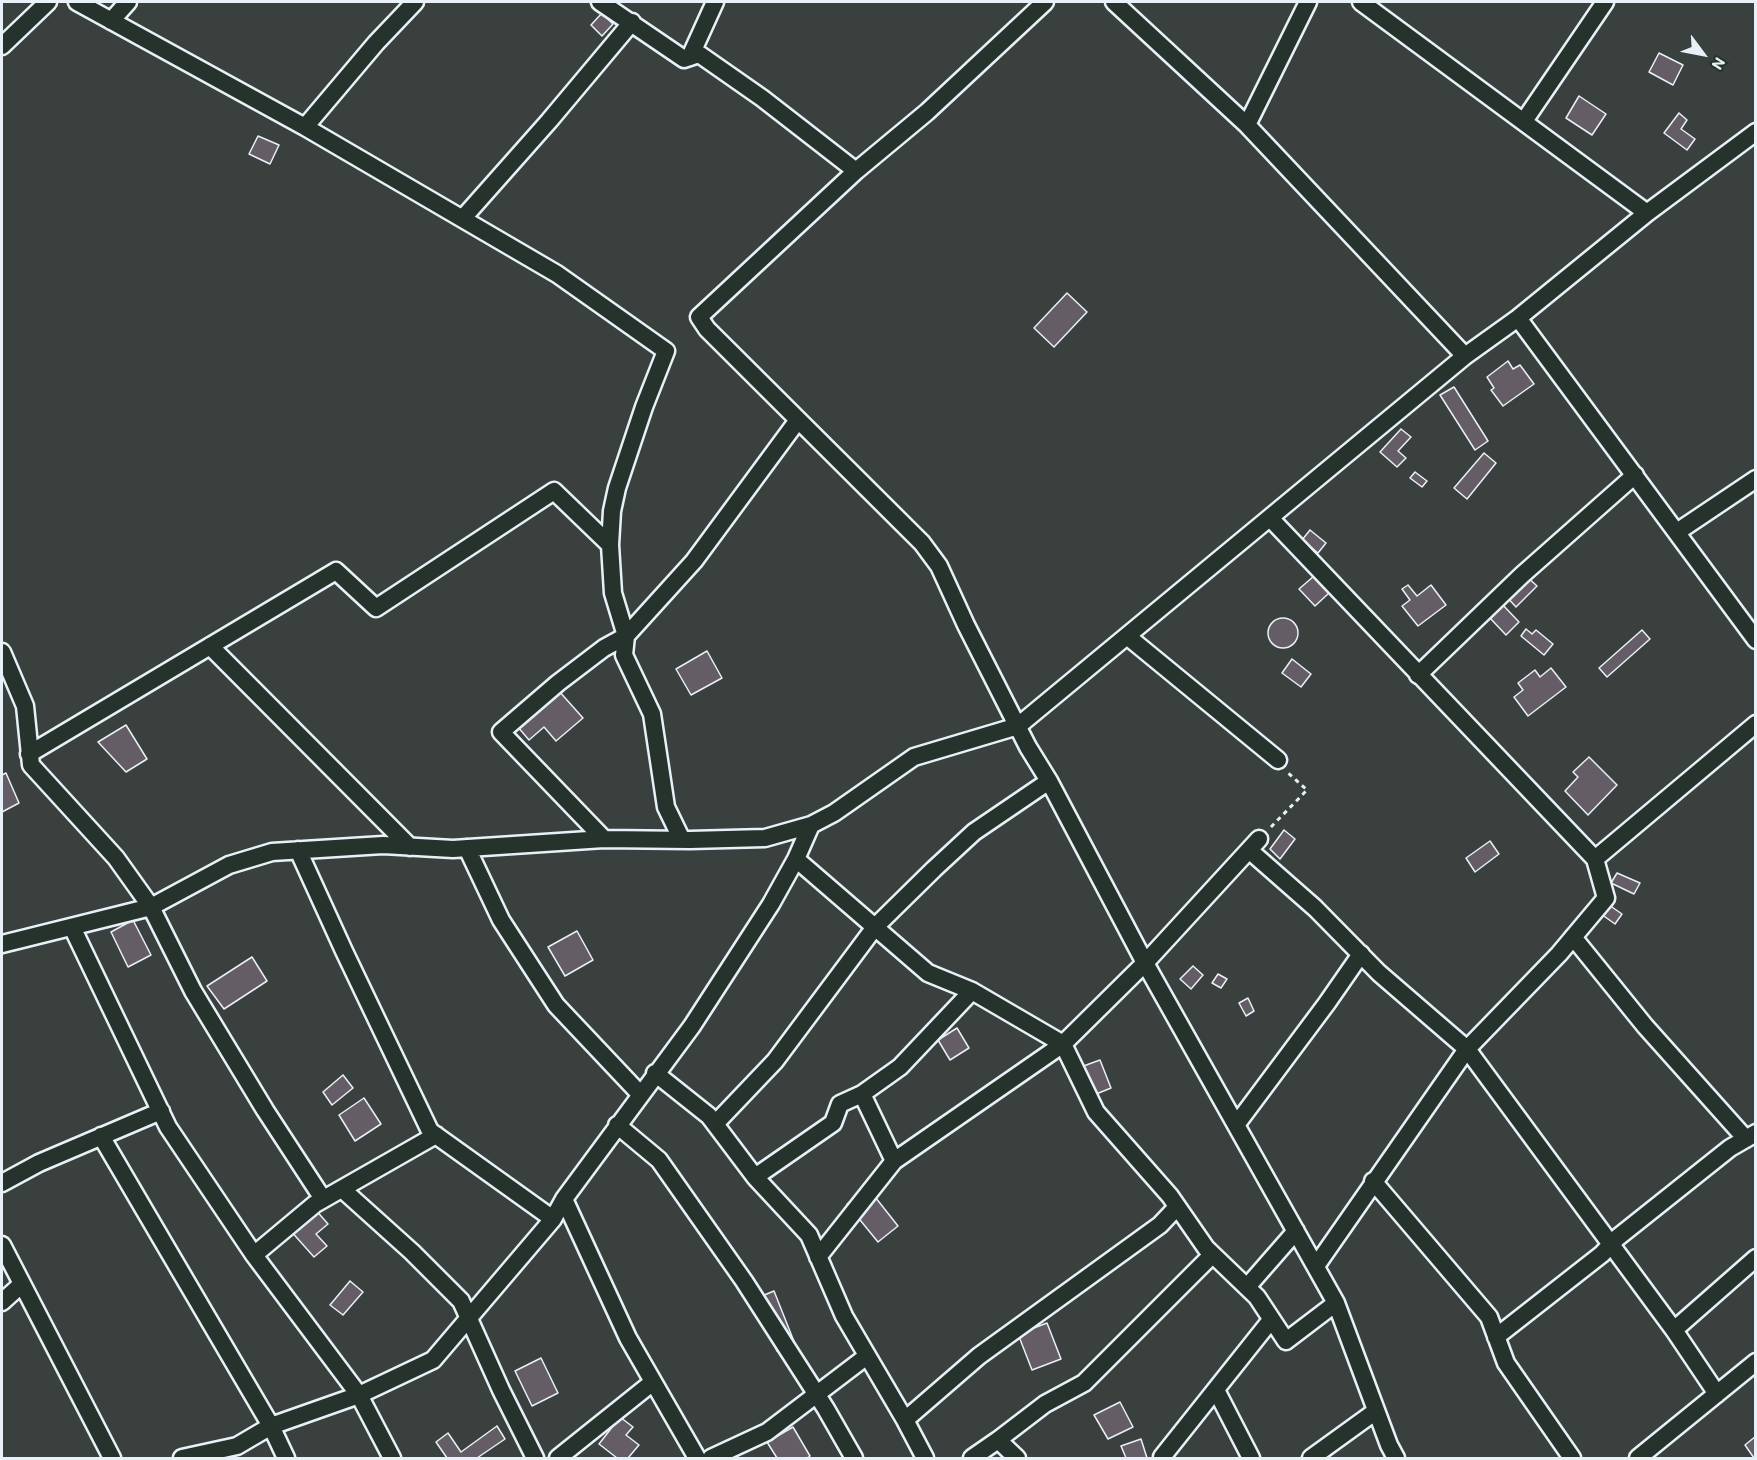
<!DOCTYPE html>
<html>
<head>
<meta charset="utf-8">
<style>
  body { margin:0 }
  #map { position:relative; width:1757px; height:1460px; overflow:hidden; background:#39403e; font-family:Itim,sans-serif }
  canvas { display:block }
  .frame { position:absolute; inset:0; border:3px solid #e8f1f8; pointer-events:none }
  .north { position:absolute; left:1673px; top:24px; width:60px; height:60px; -webkit-text-stroke:4px #26332d; paint-order:stroke; rotate:122deg; font-size:16px; font-weight:700; line-height:24px; text-align:center; color:#e8f1f8 }
  .north::after { content:''; display:block; margin:auto; width:21px; height:27px; background:#e8f1f8; clip-path:polygon(50% 0,100% 100%,50% 72%,0 100%) }
</style>
</head>
<body>
<div id="map">
<canvas width="1757" height="1460"></canvas>
<div class="frame"></div>
<div class="north">N</div>
</div>
<script>
const ctx = document.querySelector('canvas').getContext('2d');
ctx.lineJoin = 'round';
function fillPath(path, color) {
  ctx.fillStyle = color;
  ctx.fill(path, 'evenodd');
}
function poly(rows) {
  const path = new Path2D();
  for (const r of rows) {
    if (r.length === 3) {
      path.moveTo(r[0] + r[2], r[1]);
      path.arc(r[0], r[1], r[2], 0, 2 * Math.PI);
      continue;
    }
    path.moveTo(r[0], r[1]);
    for (let i = 2; i < r.length; i += 2) path.lineTo(r[i], r[i + 1]);
  }
  return path;
}
function stroke(path, color, width, dash) {
  ctx.strokeStyle = color;
  ctx.lineWidth = width;
  ctx.lineCap = dash ? 'butt' : 'round';
  ctx.setLineDash(dash || []);
  ctx.stroke(path);
}
const building = poly([
  [602,13,613,24,602,36,591,25,602,13],
  [1659,53,1683,65,1673,85,1649,72,1659,53],
  [1579,96,1606,114,1592,135,1566,118,1579,96],
  [1679,113,1687,120,1681,129,1695,139,1687,150,1664,133,1679,113],
  [258,136,279,145,270,164,249,154,258,136],
  [1067,293,1087,312,1054,347,1034,328,1067,293],
  [1508,361,1513,369,1520,365,1534,384,1503,406,1491,390,1494,388,1487,377,1508,361],
  [1454,387,1488,441,1475,450,1440,395,1454,387],
  [1401,429,1411,437,1398,451,1406,458,1397,467,1380,452,1401,429],
  [1484,453,1496,463,1467,499,1454,488,1484,453],
  [1415,472,1427,481,1422,487,1410,478,1415,472],
  [1310,530,1326,543,1318,553,1302,540,1310,530],
  [1524,574,1537,586,1516,607,1504,594,1524,574],
  [1314,576,1329,593,1315,606,1299,589,1314,576],
  [1408,585,1417,596,1431,585,1446,605,1418,626,1402,606,1410,600,1402,589,1408,585],
  [1501,603,1519,622,1506,635,1488,616,1501,603],
  [1283,633,15],
  [1526,629,1532,634,1536,630,1553,644,1544,655,1521,636,1526,629],
  [1642,630,1650,639,1607,677,1599,668,1642,630],
  [707,651,722,678,691,695,676,669,707,651],
  [1292,659,1311,674,1301,687,1282,673,1292,659],
  [1551,668,1566,687,1528,716,1514,697,1523,690,1518,683,1535,670,1540,677,1551,668],
  [558,690,583,718,556,741,544,727,529,740,517,726,558,690],
  [126,725,147,759,126,772,98,742,126,725],
  [1589,757,1617,785,1588,815,1565,791,1578,777,1573,772,1589,757],
  [6,773,19,803,2,812,2,775,6,773],
  [1284,830,1295,839,1280,859,1270,849,1284,830],
  [1490,841,1499,854,1475,872,1466,858,1490,841],
  [1617,873,1640,883,1634,894,1611,883,1617,873],
  [1609,905,1622,914,1615,924,1601,914,1609,905],
  [133,920,151,955,128,967,111,932,133,920],
  [577,931,593,960,565,976,548,947,577,931],
  [252,957,267,981,224,1009,207,986,252,957],
  [1193,966,1203,975,1191,989,1180,979,1193,966],
  [1218,974,1227,979,1221,988,1212,983,1218,974],
  [1248,998,1254,1011,1246,1016,1239,1003,1248,998],
  [957,1028,969,1048,950,1060,938,1040,957,1028],
  [1100,1060,1111,1088,1089,1097,1078,1068,1100,1060],
  [343,1075,353,1088,332,1105,323,1092,343,1075],
  [364,1098,381,1124,355,1141,339,1115,364,1098],
  [868,1188,898,1226,878,1242,847,1204,868,1188],
  [314,1208,328,1224,316,1234,327,1246,314,1257,289,1229,314,1208],
  [350,1281,363,1292,343,1315,330,1305,350,1281],
  [774,1291,795,1344,777,1351,757,1298,774,1291],
  [1047,1323,1061,1359,1032,1370,1018,1334,1047,1323],
  [541,1358,558,1393,532,1406,515,1371,541,1358],
  [1120,1402,1133,1427,1108,1439,1094,1415,1120,1402],
  [620,1417,633,1427,626,1435,639,1445,628,1458,617,1458,599,1444,620,1417],
  [497,1426,505,1439,477,1458,447,1458,436,1442,448,1433,461,1452,497,1426],
  [793,1427,810,1456,807,1458,777,1458,767,1442,793,1427],
  [1756,1436,1756,1458,1754,1458,1745,1445,1756,1436],
  [1141,1439,1147,1458,1126,1458,1121,1446,1141,1439]
]);
fillPath(building, '#655d65');
stroke(building, '#e8f1f8', 1.5);
const minor = poly([
  [77,2,305,127,557,274,666,351,644,407,617,488,612,511,610,545,613,593,626,636,624,655,652,714,666,807,682,840],
  [600,2,684,59,699,54,762,98,856,171],
  [1045,2,927,112,856,171,699,317,707,329,922,543,939,566,966,625,1028,747,1049,781,1145,963,1336,1303,1389,1445,1396,1458],
  [1114,2,1247,125,1465,356],
  [1361,2,1647,213],
  [111,21,128,2],
  [2,46,48,2],
  [690,57,715,2],
  [1524,121,1605,2],
  [1247,125,1308,2],
  [305,127,376,43,415,2],
  [463,218,549,121,632,22],
  [1518,318,1756,640],
  [1270,518,1595,859],
  [1677,532,1756,479],
  [1127,636,1278,760],
  [210,646,410,847],
  [2,652,25,706,31,765,116,858,151,907,193,991,265,1110,323,1199],
  [1418,675,1522,575,1635,475],
  [29,754,336,571,376,608,554,491,610,545],
  [604,839,501,732,558,683,604,648,626,636,694,561,798,420],
  [467,848,501,920,556,1005,640,1094],
  [298,850,344,951,430,1131,553,1219],
  [1249,850,1315,908,1379,973,1467,1049,1674,1330,1717,1394],
  [796,859,928,973,972,991,1063,1044,1096,1112,1170,1196,1206,1248,1257,1297,1286,1341,1336,1303],
  [72,927,168,1127,254,1255,359,1395,392,1458],
  [1573,937,1645,1026,1746,1139],
  [2,944,151,907,229,865,272,852,383,845,453,849,604,839,690,840,765,838,811,825,834,813,914,757,1018,726,1465,356,1518,318,1647,213,1756,132],
  [655,1073,709,1116,755,1177,809,1235,844,1316,905,1420,925,1458],
  [862,1094,894,1161],
  [715,1124,775,1061,875,927,934,869,974,832,1049,781],
  [617,1125,659,1160,744,1281,826,1409,854,1458],
  [1236,1125,1327,1003,1361,954],
  [101,1136,271,1426,286,1458],
  [755,1177,833,1123,840,1104,862,1094,900,1067,972,991],
  [1373,1181,1489,1317,1506,1363,1572,1458],
  [2,1183,39,1163,161,1111],
  [342,1189,412,1252,461,1301,501,1390,535,1458],
  [564,1199,628,1338,697,1458],
  [2,1245,112,1458],
  [254,1255,315,1204,436,1135],
  [818,1257,894,1161,1063,1044,1145,963,1259,839],
  [1316,1266,1467,1049,1559,954,1606,898,1595,859,1756,724],
  [1247,1287,1296,1231],
  [2,1302,22,1284],
  [1674,1330,1756,1258],
  [1496,1337,1602,1254,1617,1238,1730,1148,1756,1133],
  [1216,1390,1251,1458],
  [905,1420,979,1356,1160,1225,1177,1207],
  [998,1440,1017,1458],
  [182,1458,237,1446,271,1426,359,1395,433,1360,553,1219,564,1199,692,1026,771,904,796,859,811,825],
  [558,1458,653,1382],
  [711,1458,767,1432,867,1356],
  [972,1458,998,1440,1045,1404,1084,1383,1212,1255],
  [1163,1458,1162,1457,1271,1320],
  [1311,1458,1376,1411],
  [1638,1458,1756,1362]
]);
stroke(minor, '#e8f1f8', 21);
stroke(poly([
  [1271,827,1307,790,1286,771]
]), '#e8f1f8', 3, [4.5, 4.5]);
stroke(minor, '#26332d', 16);
</script>
</body>
</html>
